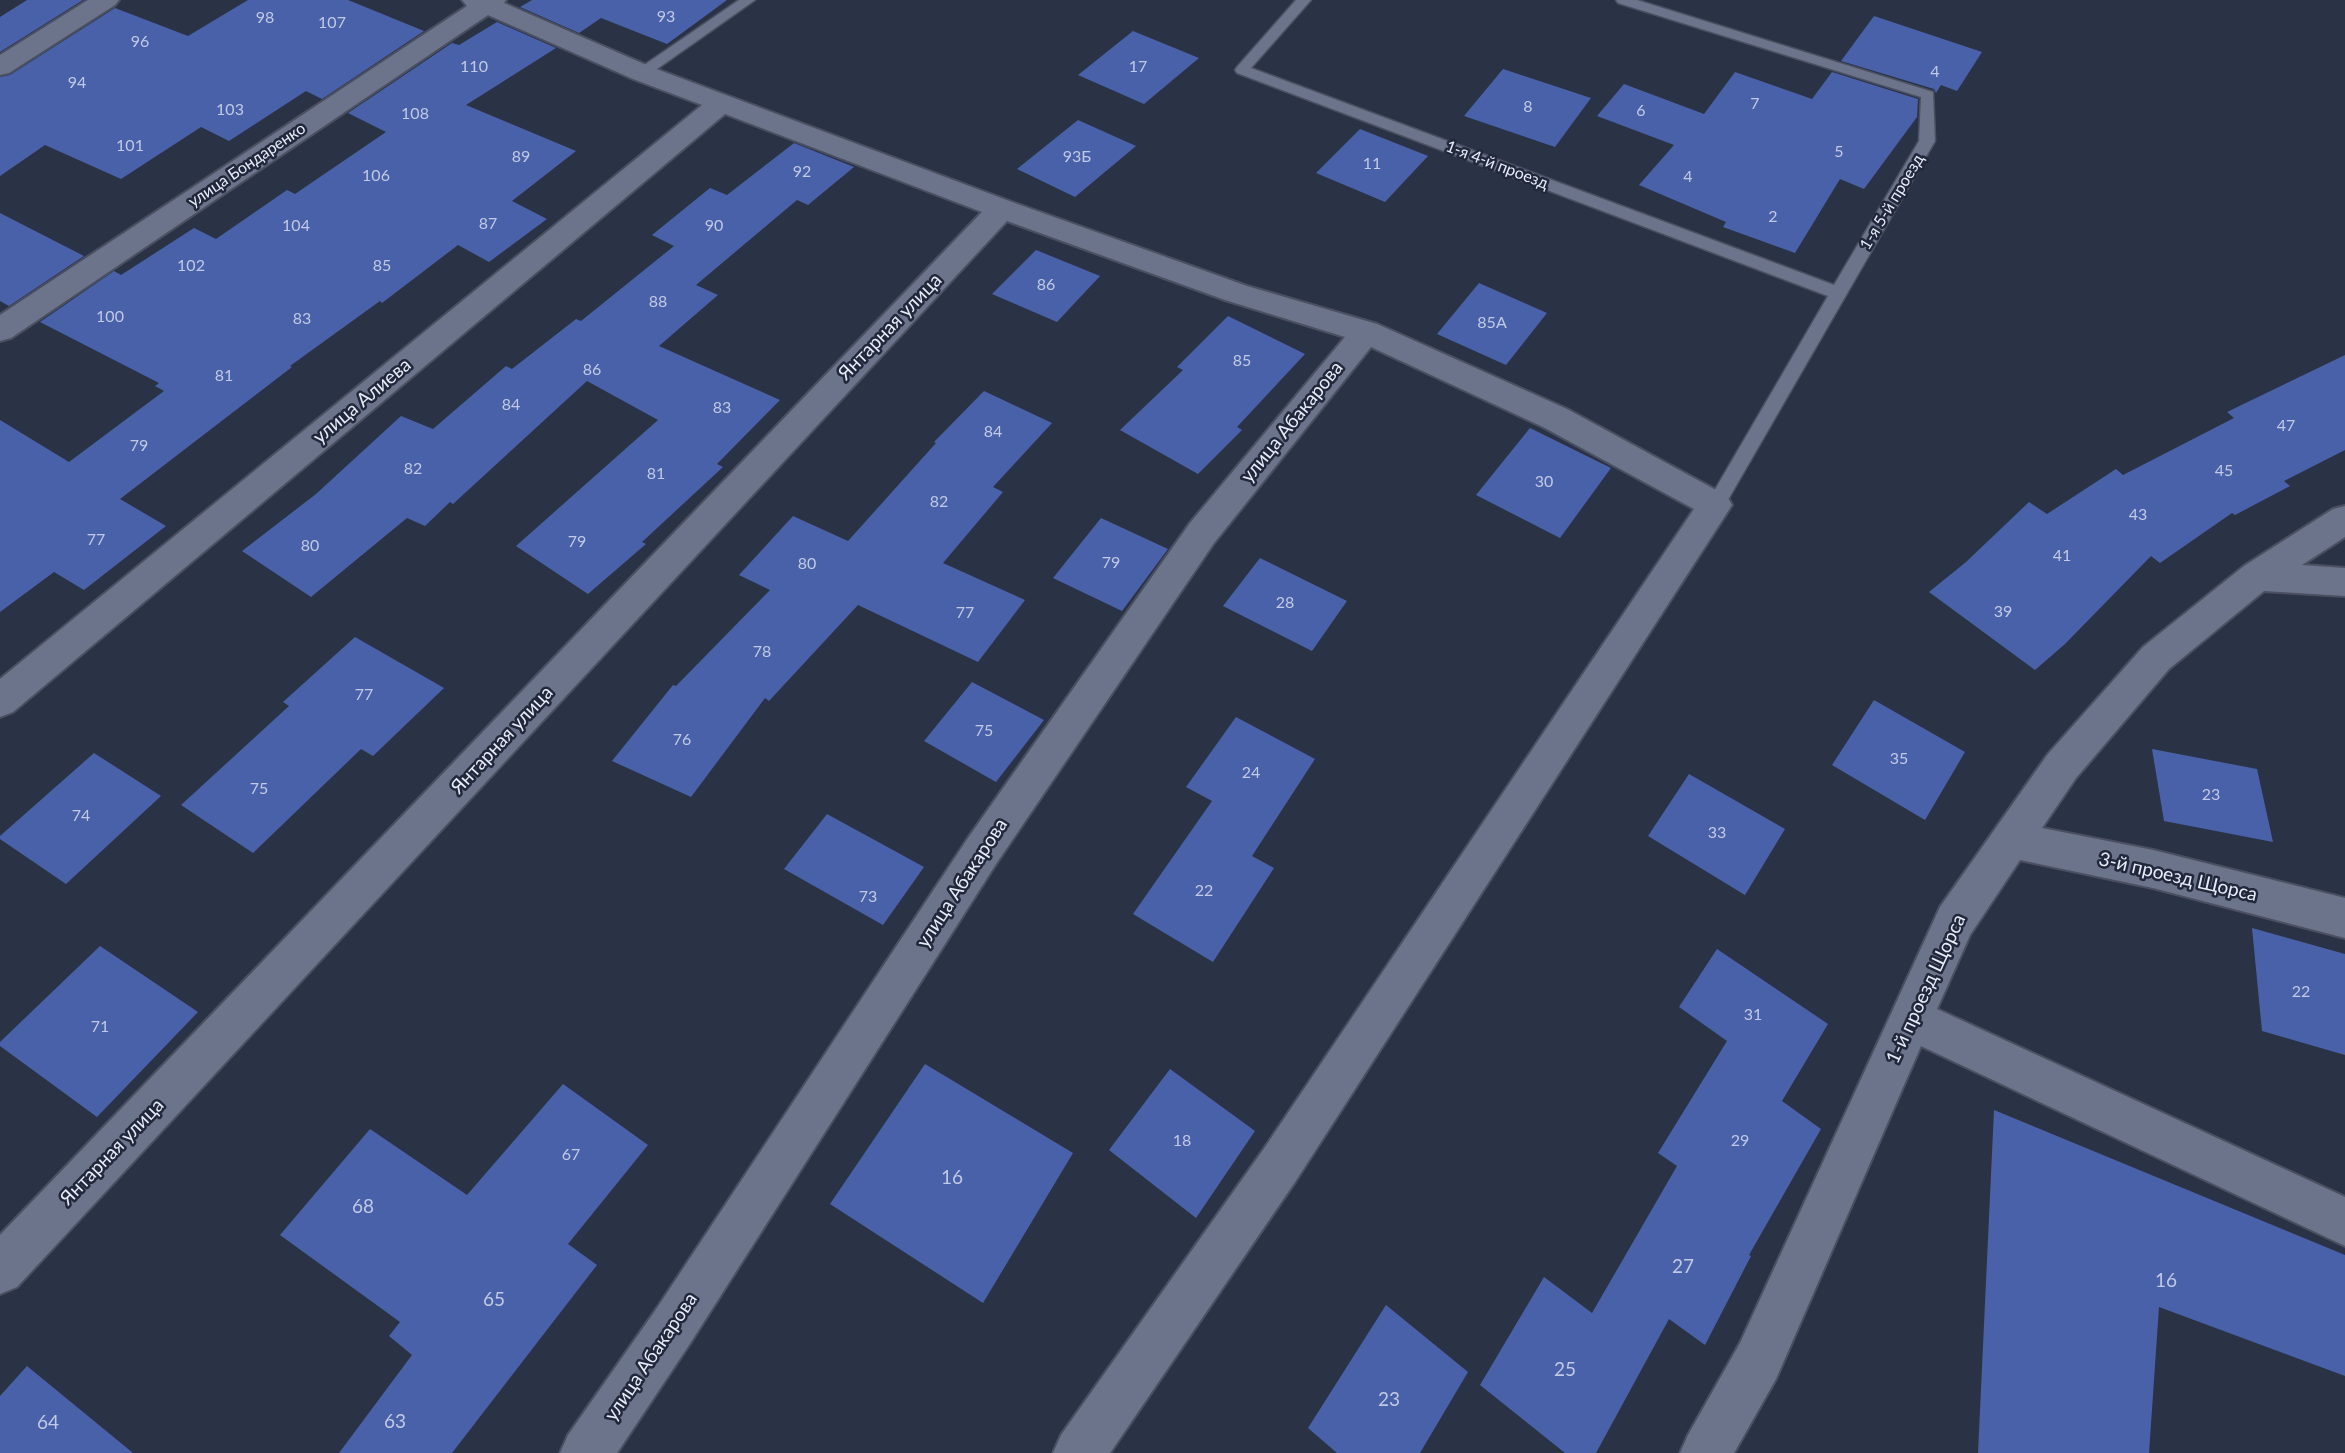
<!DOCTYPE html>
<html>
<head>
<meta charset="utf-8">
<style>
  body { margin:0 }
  canvas { display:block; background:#2a3245 }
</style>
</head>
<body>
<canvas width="2345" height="1453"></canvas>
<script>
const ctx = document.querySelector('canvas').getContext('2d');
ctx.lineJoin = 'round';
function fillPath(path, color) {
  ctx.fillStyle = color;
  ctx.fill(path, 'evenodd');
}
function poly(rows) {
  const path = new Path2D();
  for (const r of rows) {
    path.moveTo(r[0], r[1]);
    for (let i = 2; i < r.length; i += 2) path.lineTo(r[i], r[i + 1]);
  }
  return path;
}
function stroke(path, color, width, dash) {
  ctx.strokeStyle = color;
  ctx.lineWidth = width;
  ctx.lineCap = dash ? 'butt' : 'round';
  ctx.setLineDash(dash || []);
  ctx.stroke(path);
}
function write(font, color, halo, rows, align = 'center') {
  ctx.font = font + ' Lato,sans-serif';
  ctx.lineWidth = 5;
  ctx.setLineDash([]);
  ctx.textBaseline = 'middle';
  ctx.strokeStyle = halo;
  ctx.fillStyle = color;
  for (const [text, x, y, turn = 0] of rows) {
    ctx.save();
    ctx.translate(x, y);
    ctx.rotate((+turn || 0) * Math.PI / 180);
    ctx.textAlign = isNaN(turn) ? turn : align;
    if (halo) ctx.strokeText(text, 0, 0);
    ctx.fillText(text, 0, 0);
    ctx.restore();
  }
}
fillPath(poly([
  [27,0,83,0,0,52,0,17],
  [248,0,348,0,424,31,322,99,306,91,229,141,201,127,121,179,45,145,0,176,0,77,10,75,115,8,188,36],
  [532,0,727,0,667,44,601,18,579,33,520,7],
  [1874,16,1982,52,1957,91,1941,85,1936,93,1934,89,1841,61],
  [497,22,556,48,466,105,576,151,512,201,547,219,489,262,458,245,382,303,380,301,290,366,292,367,120,499,166,526,84,590,54,572,0,612,0,420,69,462,164,391,155,386,159,383,40,322,114,271,121,275,194,228,216,239,287,190,295,194,386,132,348,113,452,43,459,45],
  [1133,31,1199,58,1144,104,1078,75],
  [1503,69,1591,98,1555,147,1464,116],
  [1735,72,1812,99,1832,72,1918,99,1917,117,1864,189,1840,179,1795,253,1723,227,1726,222,1639,185,1674,145,1597,116,1624,84,1704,114],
  [1078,120,1136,146,1075,197,1017,169],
  [1360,129,1428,156,1385,202,1316,173],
  [794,143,854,167,808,205,797,200,696,285,718,295,659,346,780,400,717,464,723,467,642,542,646,544,588,594,516,546,658,420,587,381,453,504,450,502,425,526,407,518,311,597,242,551,316,494,401,416,433,429,506,366,512,369,576,319,581,321,674,246,652,235,710,188,727,195],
  [0,213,84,256,9,306,0,301],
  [1036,250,1100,276,1057,322,992,294],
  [1479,283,1547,313,1506,365,1437,334],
  [1228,316,1305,354,1237,427,1242,430,1198,474,1120,430,1183,370,1177,367],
  [2345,355,2345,450,2284,481,2290,486,2235,515,2232,513,2160,563,2151,556,2065,644,2035,670,1929,592,1966,562,2029,502,2047,514,2116,469,2123,475,2234,418,2227,412],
  [984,391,1052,423,993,487,1003,492,943,563,1025,600,978,662,858,605,769,701,765,698,691,797,612,761,673,685,676,686,770,590,739,575,793,516,848,541,936,443,934,442],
  [1530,428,1611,468,1560,538,1476,495],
  [1101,518,1168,549,1122,611,1053,578],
  [1260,558,1347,601,1312,651,1223,606],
  [355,637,444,688,373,756,361,749,253,853,181,805,289,706,283,702],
  [972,682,1044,720,996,782,924,741],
  [1874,700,1965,752,1925,820,1832,765],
  [1236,717,1315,759,1252,856,1274,868,1213,962,1133,914,1212,801,1186,787],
  [2152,749,2257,769,2273,842,2164,821],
  [94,753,161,796,66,884,0,839,0,836],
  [1689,774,1785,829,1745,895,1648,836],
  [827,814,924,867,883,925,784,869],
  [2252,928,2345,954,2345,1055,2262,1031],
  [100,946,198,1012,97,1117,0,1046,0,1042],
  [1717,949,1828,1024,1782,1101,1821,1129,1749,1255,1751,1256,1705,1345,1669,1319,1596,1453,1565,1453,1480,1385,1544,1277,1592,1313,1677,1166,1658,1153,1727,1041,1679,1007],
  [925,1064,1073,1153,983,1303,830,1204],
  [1170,1069,1255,1131,1196,1218,1109,1150],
  [563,1084,648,1145,568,1244,597,1265,452,1453,339,1453,412,1355,389,1336,400,1322,280,1235,370,1129,467,1195],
  [1994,1110,2345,1255,2345,1376,2159,1307,2149,1453,1978,1453],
  [1386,1305,1468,1372,1420,1453,1337,1453,1308,1428],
  [27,1366,133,1453,0,1453,0,1396]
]), '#4961a8');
const lane = poly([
  [739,0,755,0,647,76,637,76,635,73,637,70,739,0],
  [1296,0,1311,0,1251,68,1834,285,1919,141,1921,97,1618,3,1616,0,1637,0,1933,92,1935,141,1722,510,1715,512,1708,510,1706,505,1828,296,1237,73,1235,70,1237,67,1296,0]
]);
const street = poly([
  [88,0,119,0,115,5,9,73,0,75,0,55,88,0],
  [462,0,506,0,504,3,651,67,1012,202,1247,286,1377,324,1567,409,1727,496,1732,505,1295,1182,1110,1453,1053,1453,1061,1435,1263,1150,1694,509,1543,427,1371,347,1214,543,996,864,691,1342,617,1453,560,1453,568,1435,657,1308,968,838,1190,523,1345,337,1225,300,1007,221,17,1287,0,1294,0,1235,982,212,725,114,13,712,0,717,0,679,702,105,633,79,488,15,11,338,0,341,0,315,467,6,462,0],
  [2345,506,2345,537,2302,565,2345,568,2345,596,2264,591,2169,669,2076,778,2042,828,2153,850,2345,898,2345,938,2153,888,2020,860,1970,935,1937,1009,2345,1197,2345,1246,1921,1046,1776,1379,1734,1453,1680,1453,1688,1435,1740,1343,1940,907,2048,754,2143,647,2244,566,2333,509,2345,506]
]);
stroke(lane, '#4a5061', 3);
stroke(street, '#4a5061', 4);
fillPath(lane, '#6b748a');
fillPath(street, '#6b748a');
write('16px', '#c0c9e5', null, [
  ["93",666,17],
  ["98",265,18],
  ["107",332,23],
  ["96",140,42],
  ["110",474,67],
  ["17",1138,67],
  ["4",1935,72],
  ["94",77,83],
  ["7",1755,104],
  ["8",1528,107],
  ["103",230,110],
  ["6",1641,111],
  ["108",415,114],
  ["101",130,146],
  ["5",1839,152],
  ["89",521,157],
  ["93Б",1077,157],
  ["11",1372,164],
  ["92",802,172],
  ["106",376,176],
  ["4",1688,177],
  ["2",1773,217],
  ["87",488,224],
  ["104",296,226],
  ["90",714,226],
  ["102",191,266],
  ["85",382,266],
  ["86",1046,285],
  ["88",658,302],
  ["100",110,317],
  ["83",302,319],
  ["85А",1492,323],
  ["85",1242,361],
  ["86",592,370],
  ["81",224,376],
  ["84",511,405],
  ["83",722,408],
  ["47",2286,426],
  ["84",993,432],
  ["79",139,446],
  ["82",413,469],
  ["45",2224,471],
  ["81",656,474],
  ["30",1544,482],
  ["82",939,502],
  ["43",2138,515],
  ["77",96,540],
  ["79",577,542],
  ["80",310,546],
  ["41",2062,556],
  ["79",1111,563],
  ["80",807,564],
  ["28",1285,603],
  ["39",2003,612],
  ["77",965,613],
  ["78",762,652],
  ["77",364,695],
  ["75",984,731],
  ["76",682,740],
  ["35",1899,759],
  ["24",1251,773],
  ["75",259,789],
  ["23",2211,795],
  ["74",81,816],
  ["33",1717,833],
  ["22",1204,891],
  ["73",868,897],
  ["22",2301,992],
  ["31",1753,1015],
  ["71",100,1027],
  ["18",1182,1141],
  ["29",1740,1141],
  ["67",571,1155]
]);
write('16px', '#e7ecf9', '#21283b', [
  ["улица Бондаренко",247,165,-34],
  ["1-я 4-й проезд",1497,165,21],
  ["1-я 5-й проезд",1892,202,-59]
]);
write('19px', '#e7ecf9', '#21283b', [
  ["Янтарная улица",890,327,-46],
  ["улица Алиева",362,401,-40],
  ["улица Абакарова",1292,422,-51],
  ["Янтарная улица",502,740,-47],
  ["3-й проезд Щорса",2178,877,13],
  ["улица Абакарова",962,883,-57],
  ["1-й проезд Щорса",1926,989,-65],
  ["Янтарная улица",112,1152,-46],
  ["улица Абакарова",651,1357,-56]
]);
write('19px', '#c0c9e5', null, [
  ["16",952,1178],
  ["68",363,1207],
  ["27",1683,1267],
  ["16",2166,1281],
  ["65",494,1300],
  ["25",1565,1370],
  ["23",1389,1400],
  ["63",395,1422],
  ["64",48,1423]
]);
</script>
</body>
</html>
